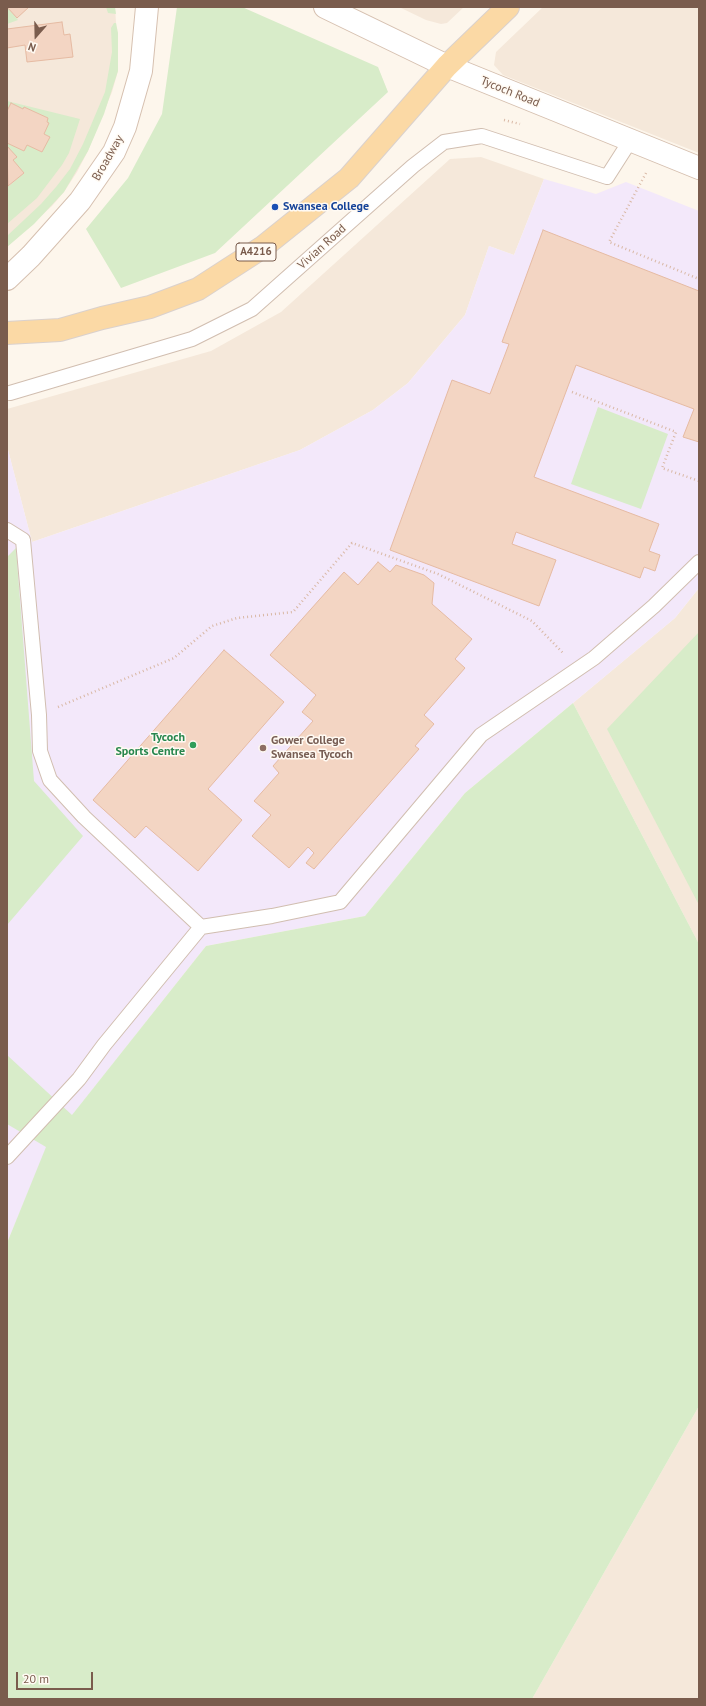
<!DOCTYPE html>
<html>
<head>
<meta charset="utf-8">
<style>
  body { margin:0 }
  #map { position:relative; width:706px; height:1706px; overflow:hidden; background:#fdf6ec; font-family:"PT Sans",sans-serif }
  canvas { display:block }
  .frame { position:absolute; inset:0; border:8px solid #7a5c4d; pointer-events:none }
  .north { position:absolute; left:16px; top:16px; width:40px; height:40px; -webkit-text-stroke:3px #fffaf3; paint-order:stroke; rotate:200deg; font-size:11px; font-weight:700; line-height:16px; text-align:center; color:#7a5c4d }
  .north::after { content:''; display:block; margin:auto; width:14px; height:18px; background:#7a5c4d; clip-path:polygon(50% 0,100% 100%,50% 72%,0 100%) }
  .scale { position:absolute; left:16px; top:1672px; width:77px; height:18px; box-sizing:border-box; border:2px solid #7a5c4d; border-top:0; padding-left:5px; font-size:12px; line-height:14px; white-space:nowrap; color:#7a5c4d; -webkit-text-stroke:3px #fffaf3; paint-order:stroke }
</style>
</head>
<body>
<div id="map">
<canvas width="706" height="1706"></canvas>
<div class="frame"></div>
<div class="north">N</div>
<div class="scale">20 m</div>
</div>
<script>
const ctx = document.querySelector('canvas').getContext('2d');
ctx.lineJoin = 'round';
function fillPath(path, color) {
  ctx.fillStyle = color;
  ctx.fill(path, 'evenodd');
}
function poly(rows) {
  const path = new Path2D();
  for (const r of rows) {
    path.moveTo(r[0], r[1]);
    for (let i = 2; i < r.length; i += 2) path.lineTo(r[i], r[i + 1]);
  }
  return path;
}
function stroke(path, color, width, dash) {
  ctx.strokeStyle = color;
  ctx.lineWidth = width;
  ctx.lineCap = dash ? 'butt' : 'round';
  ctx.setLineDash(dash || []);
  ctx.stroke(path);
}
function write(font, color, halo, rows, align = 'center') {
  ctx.font = font + ' "PT Sans",sans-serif';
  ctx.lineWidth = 3;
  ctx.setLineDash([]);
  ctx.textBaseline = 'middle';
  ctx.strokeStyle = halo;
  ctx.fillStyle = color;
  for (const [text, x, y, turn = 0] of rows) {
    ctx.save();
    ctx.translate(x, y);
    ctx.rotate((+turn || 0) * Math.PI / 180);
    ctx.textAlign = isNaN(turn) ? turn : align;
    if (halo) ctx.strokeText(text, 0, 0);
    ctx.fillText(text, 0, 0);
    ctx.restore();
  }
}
fillPath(poly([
  [7,7,115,7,118,54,118,71,112,92,88,151,77,172,64,192,52,206,7,247],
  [399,7,464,7,447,23,441,24,426,20],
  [543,7,699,7,699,153,503,75,494,65,496,52],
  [481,157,544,179,514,255,489,246,465,315,408,383,373,410,300,450,32,542,7,446,7,409,211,351,281,312,450,159],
  [699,588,699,944,573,703,675,618],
  [699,1406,699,1699,532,1699]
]), '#f5e8da');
fillPath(poly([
  [544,179,596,194,626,182,699,211,699,588,675,618,465,793,365,916,206,946,47,1147,7,1243,7,446,32,542,300,450,373,410,408,383,465,315,489,246,514,255]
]), '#f3e8fa');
fillPath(poly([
  [7,7,18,20,7,24],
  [106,7,115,7,116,14,108,13],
  [177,7,242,7,378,67,388,92,215,253,121,288,86,229,128,178,162,114],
  [114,23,116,23,118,33,118,71,104,114,88,151,64,192,34,224,7,247,7,236,41,204,56,187,70,169,83,144,105,92,112,52,111,28],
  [7,101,80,119,69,153,62,165,37,198,7,224,7,185,9,186,24,173,13,160,17,157,7,146,7,143,24,151,27,145,42,152,49,137,44,134,48,118,24,107,23,109,11,103,7,111],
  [598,407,668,434,641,509,571,484],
  [16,548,34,781,83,836,7,925,7,557],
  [699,632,699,905,607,729],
  [573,703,699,944,699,1406,532,1699,7,1699,7,1243,46,1147,7,1124,7,1055,72,1115,206,946,365,916,465,793]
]), '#d8ecc9');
const building = poly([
  [7,7,29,7,17,18,7,7],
  [62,22,64,35,70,34,73,57,27,62,25,45,7,48,7,29,62,22],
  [11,103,23,109,24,107,48,118,47,122,49,123,44,134,50,137,42,152,27,145,24,151,7,143,7,111,11,103],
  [7,146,17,157,13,160,24,173,8,186,7,146],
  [543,230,699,291,699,442,683,437,694,409,576,365,534,477,659,524,649,551,660,555,655,571,644,567,640,578,516,532,512,544,556,560,539,606,390,550,452,380,490,394,509,344,502,342,543,230],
  [378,562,390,572,396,565,424,575,434,583,432,604,472,639,455,659,465,668,424,715,434,724,415,746,419,749,314,869,306,863,314,853,308,847,289,868,252,836,271,815,254,801,279,773,273,766,313,721,302,712,316,695,270,655,344,572,358,585,378,562],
  [224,650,284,702,208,789,242,820,198,871,146,826,135,838,93,800,224,650]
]);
fillPath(building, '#f3d5c3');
stroke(building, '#e6bba3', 1);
const lane = poly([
  [10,393,192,339,252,309,413,166,444,142,482,136,607,177,630,141],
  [7,530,23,540,39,715,40,751,50,780,84,817,201,927,272,916,340,902,481,735,594,658,654,606,699,562],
  [7,1157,79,1079,104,1045,201,927]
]);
const secondary = poly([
  [325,7,447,66,699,168],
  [7,279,31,256,80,201,114,152,125,127,141,71,147,7]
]);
const primary = poly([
  [7,333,60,330,102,318,150,307,198,289,263,247,349,178,447,66,508,7]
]);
stroke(lane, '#d1beb0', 16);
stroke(secondary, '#d6c0b0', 24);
stroke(primary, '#dad1cd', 24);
stroke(poly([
  [504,120,520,124],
  [646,173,609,242,699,279],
  [572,392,676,432,662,468,699,481],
  [58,707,174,658,212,626,237,618,293,612,352,543,438,574,532,621,564,654]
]), '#d9b8a5', 2.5, [1, 3]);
stroke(lane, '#fff', 14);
stroke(secondary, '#fff', 22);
stroke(primary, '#fbd9a5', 22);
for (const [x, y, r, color] of [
  [275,207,4,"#1a4fb4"],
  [193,745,4,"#2e9e5b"],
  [263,748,4,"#8d6e63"]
]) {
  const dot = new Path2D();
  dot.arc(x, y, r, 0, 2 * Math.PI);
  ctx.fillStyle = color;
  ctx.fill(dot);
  stroke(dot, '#fffaf3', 1.5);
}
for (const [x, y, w] of [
  [256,252,40]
]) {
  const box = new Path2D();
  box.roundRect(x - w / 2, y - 9, w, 18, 3);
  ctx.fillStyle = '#fffaf3';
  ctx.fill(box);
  stroke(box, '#7a5c4d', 1);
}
write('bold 11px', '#7a5c4d', null, [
  ["A4216",256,252]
]);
write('12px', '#7a5c4d', '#fffaf3', [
  ["Tycoch Road",510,92,22],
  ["Broadway",108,158,-60],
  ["Vivian Road",322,247,-42]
]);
write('bold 12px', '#164399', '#fffaf3', [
  ["Swansea College",283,207]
], 'left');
write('bold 12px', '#27864d', '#fffaf3', [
  ["Tycoch",185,738],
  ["Sports Centre",185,752]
], 'right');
write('bold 12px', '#785e54', '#fffaf3', [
  ["Gower College",271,741],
  ["Swansea Tycoch",271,755]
], 'left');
</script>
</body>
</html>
